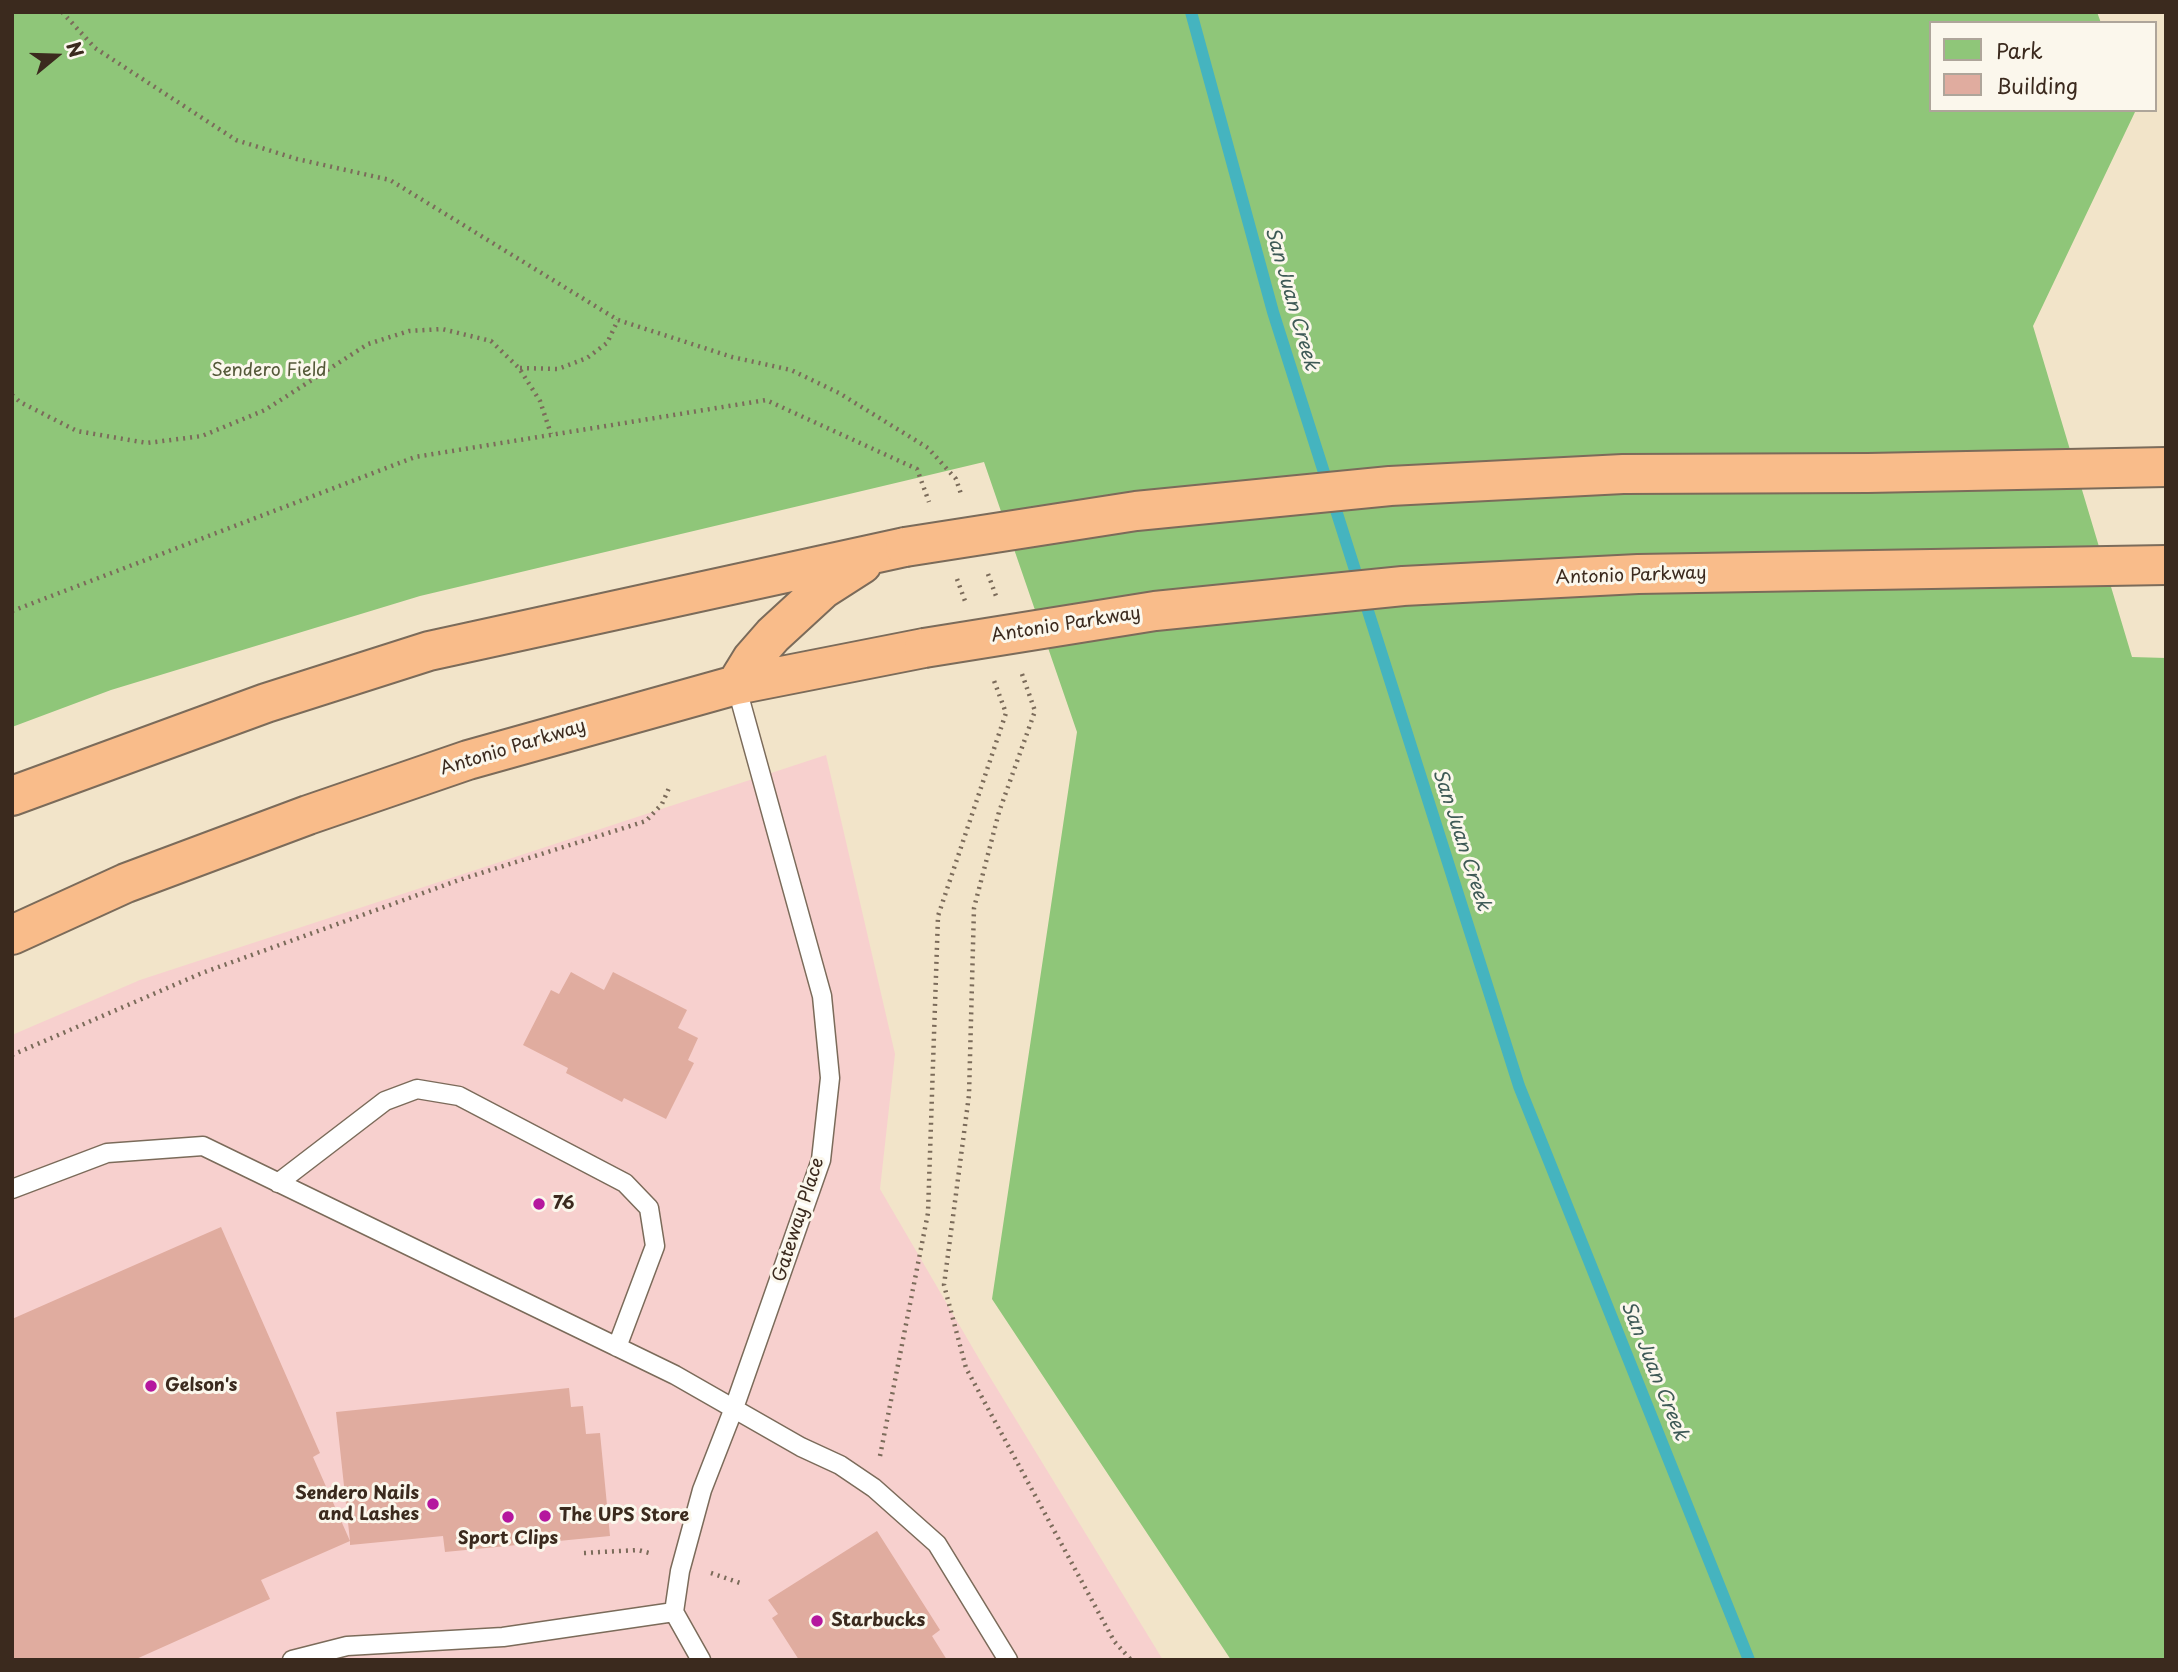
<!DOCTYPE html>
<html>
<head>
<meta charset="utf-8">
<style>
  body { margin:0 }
  #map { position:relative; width:2178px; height:1672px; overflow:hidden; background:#f2e4c9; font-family:"Playpen Sans",sans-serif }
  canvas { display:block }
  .frame { position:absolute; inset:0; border:14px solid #3b2a1e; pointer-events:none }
  .legend { position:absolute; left:1929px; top:21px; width:228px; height:91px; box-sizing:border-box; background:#fbf7ec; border:2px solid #aea59a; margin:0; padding:9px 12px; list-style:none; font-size:21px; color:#3b2a1e }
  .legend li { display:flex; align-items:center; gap:14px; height:35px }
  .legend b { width:35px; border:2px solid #aea59a }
  .north { position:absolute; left:21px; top:21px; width:70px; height:70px; -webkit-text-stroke:5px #fbf7ec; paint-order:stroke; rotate:71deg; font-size:19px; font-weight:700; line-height:28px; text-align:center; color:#3b2a1e }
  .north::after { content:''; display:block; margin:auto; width:24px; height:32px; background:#3b2a1e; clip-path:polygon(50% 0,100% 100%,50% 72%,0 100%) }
</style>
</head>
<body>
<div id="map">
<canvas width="2178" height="1672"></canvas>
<div class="frame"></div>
<ul class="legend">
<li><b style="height:19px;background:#8fc679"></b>Park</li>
<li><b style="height:19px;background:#e0ac9f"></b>Building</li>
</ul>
<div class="north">N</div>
</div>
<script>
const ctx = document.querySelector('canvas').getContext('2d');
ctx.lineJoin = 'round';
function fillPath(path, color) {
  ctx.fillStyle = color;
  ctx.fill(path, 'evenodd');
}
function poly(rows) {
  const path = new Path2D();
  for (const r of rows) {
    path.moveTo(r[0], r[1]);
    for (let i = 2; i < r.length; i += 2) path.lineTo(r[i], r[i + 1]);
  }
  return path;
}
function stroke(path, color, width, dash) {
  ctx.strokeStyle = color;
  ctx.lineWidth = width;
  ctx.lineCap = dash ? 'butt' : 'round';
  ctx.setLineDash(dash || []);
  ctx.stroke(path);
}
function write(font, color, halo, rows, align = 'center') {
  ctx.font = font + ' "Playpen Sans",sans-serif';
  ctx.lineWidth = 6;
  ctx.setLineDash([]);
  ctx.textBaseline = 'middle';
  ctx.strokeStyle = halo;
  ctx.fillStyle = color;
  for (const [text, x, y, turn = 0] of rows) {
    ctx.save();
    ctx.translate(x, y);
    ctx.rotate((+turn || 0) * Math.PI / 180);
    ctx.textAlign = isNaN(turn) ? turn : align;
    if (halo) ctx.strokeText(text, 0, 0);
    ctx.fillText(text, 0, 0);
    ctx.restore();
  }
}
fillPath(poly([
  [826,755,895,1054,880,1189,985,1369,1163,1660,12,1660,12,1035,140,980]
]), '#f7d0ce');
fillPath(poly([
  [12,12,2097,12,2101,23,1931,23,1931,110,2134,110,2135,112,2033,326,2132,657,2166,658,2166,1660,1231,1660,992,1299,1077,732,984,462,420,596,111,690,12,727]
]), '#8fc679');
stroke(poly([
  [1191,12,1273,312,1519,1086,1749,1660]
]), '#45b4bf', 12);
fillPath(poly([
  [571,972,604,990,613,972,687,1010,678,1028,698,1038,688,1060,694,1063,666,1119,624,1098,622,1102,566,1073,568,1068,523,1045,551,990,559,994],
  [221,1227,320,1453,313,1457,350,1541,336,1412,569,1388,571,1407,583,1406,586,1434,600,1433,610,1536,445,1552,443,1536,350,1545,350,1541,261,1580,270,1599,134,1660,12,1660,12,1319],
  [877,1531,940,1630,932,1636,947,1660,799,1660,772,1618,778,1614,768,1600]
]), '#e0ac9f');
const lane = poly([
  [278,1183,385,1101,417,1089,459,1096,625,1183,649,1208,655,1246,617,1347],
  [12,1189,107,1153,203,1146,675,1375,801,1447,840,1465,874,1488,937,1544,1008,1660],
  [292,1660,347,1646,503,1637,674,1612],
  [701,1660,674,1612,680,1571,702,1490,734,1408,821,1160,830,1078,822,996,736,685]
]);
const highway = poly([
  [736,685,752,659,773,635,823,589,862,564],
  [12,796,266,703,429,651,905,547],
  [12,935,126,883,308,815,468,760,736,685,924,648]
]);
stroke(lane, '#7b6b5a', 21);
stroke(highway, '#7b6b5a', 42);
stroke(poly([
  [62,12,95,48,236,140,297,159,390,180,618,320,732,357,791,370,839,393,928,448,956,479,962,497],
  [520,368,558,369,587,358,607,343,618,320],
  [12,395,20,402,77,431,147,443,202,436,265,410,368,344,409,331,442,329,491,341,519,368,540,401,551,434],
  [988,574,996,596],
  [957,579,965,601],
  [12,611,415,457,766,400,917,469,929,502],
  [1022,674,1035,711,999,812,974,908,969,1095,944,1285,966,1368,1114,1641,1131,1660],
  [12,1055,202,973,459,880,646,821,662,804,669,788],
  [880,1456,928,1213,938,916,1006,713,993,678],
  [584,1553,638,1550,653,1554],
  [711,1573,743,1584]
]), '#7b6b5a', 4.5, [2, 5]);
stroke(lane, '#fff', 18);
stroke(highway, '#f9bc8a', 38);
const highwayBridge = poly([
  [905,547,1136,511,1390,486,1623,474,1868,473,2166,467],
  [924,648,1155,611,1403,586,1638,574,2166,565]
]);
stroke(highwayBridge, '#7b6b5a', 42, []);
stroke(highwayBridge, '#f9bc8a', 38);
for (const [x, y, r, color] of [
  [539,1204,7,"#b5179e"],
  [151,1386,7,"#b5179e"],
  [433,1504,7,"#b5179e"],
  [545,1516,7,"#b5179e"],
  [508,1517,7,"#b5179e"],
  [817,1621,7,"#b5179e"]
]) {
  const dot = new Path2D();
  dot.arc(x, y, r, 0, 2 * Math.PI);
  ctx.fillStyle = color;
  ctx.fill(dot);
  stroke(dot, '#fbf7ec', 2.5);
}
write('18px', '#545939', '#fbf7ec', [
  ["Sendero Field",269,371]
]);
write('18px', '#3b2a1e', '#fbf7ec', [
  ["Antonio Parkway",1631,576,-2],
  ["Antonio Parkway",1066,625,-9],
  ["Antonio Parkway",513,748,-17],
  ["Gateway Place",799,1220,-72]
]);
write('bold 18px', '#3b2a1e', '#fbf7ec', [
  ["76",553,1204],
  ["Gelson's",165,1386],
  ["Sendero Nails",419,1494,"right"],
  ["and Lashes",419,1515,"right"],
  ["The UPS Store",559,1516],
  ["Sport Clips",508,1539,"center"],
  ["Starbucks",831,1621]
], 'left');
write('italic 19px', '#3e5a56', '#fbf7ec', [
  ["San Juan Creek",1291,299,74],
  ["San Juan Creek",1461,840,72],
  ["San Juan Creek",1654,1371,68]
]);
</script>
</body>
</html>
